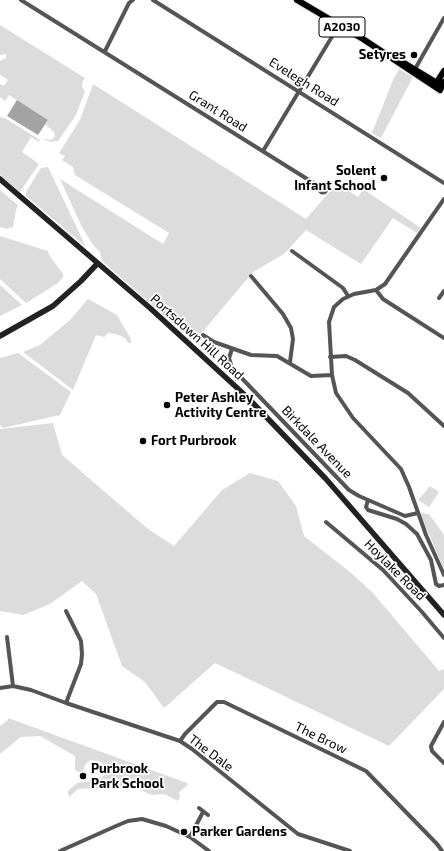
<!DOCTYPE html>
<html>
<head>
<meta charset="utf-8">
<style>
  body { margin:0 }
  canvas { display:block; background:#fff }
</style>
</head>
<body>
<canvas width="444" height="851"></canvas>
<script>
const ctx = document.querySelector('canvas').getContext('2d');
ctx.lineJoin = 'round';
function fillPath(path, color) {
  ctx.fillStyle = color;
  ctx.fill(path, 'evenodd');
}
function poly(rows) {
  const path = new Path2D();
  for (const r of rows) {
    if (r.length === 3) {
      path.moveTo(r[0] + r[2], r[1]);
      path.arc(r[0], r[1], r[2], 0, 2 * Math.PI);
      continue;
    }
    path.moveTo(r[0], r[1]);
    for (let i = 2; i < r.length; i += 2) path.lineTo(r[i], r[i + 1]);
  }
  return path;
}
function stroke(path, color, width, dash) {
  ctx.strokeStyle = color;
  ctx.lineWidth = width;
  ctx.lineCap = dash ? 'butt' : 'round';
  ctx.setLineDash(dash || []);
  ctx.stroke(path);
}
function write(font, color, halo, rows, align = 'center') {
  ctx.font = font + ' "Exo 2",sans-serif';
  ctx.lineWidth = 3.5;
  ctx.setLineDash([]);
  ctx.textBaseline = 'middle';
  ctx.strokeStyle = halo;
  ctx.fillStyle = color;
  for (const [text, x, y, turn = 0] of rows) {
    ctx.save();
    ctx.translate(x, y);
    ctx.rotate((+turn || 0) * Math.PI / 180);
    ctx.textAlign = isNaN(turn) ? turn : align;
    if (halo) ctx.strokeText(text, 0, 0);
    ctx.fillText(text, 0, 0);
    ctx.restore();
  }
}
fillPath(poly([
  [0,25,85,78,82,83,83,89,85,91,76,115,58,141,50,142,42,138,50,140,55,137,54,132,46,125,48,120,9,95,5,101,0,97,0,84,4,86,8,80,0,75,0,61,6,58,6,54,0,55],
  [399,69,413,77,381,138,372,133,393,80],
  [93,84,306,219,337,183,358,197,363,189,421,228,417,233,393,218,361,264,306,230,284,254,253,272,194,342,102,261,100,252,93,245,82,227,60,179,163,244,169,233,75,175,73,167,62,160,65,156,59,153,80,120],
  [0,117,5,118,40,140,39,142,31,137,22,152,39,164,20,192,0,175],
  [48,167,86,247,26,196,26,192,41,168],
  [0,190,18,205,16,210,13,227,6,229,0,227],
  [0,236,48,251,49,255,63,274,63,277,58,283,26,303,0,279],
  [0,285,22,305,0,316],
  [88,299,117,315,131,339,131,343,128,343,125,338,116,334,108,333,104,337,96,335,73,390,23,352,40,345,70,320],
  [18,353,71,392,60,415,3,428,0,425,0,358],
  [53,423,62,455,148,529,174,546,222,490,250,473,278,481,296,506,304,536,350,572,372,592,439,671,444,669,444,689,389,746,215,663,164,708,145,682,122,666,96,594,82,581,50,604,23,615,0,611,0,429],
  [430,486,439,492,429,507,418,500],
  [420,513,429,514,444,535,444,569],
  [8,718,187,783,188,785,179,792,180,797,178,801,164,794,152,795,130,786,78,789,69,797,68,791,77,783,100,780,105,774,107,766,98,761,90,760,85,765,83,771,78,772,75,770,75,756,40,736,21,737,0,754,0,726,8,720]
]), '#dcdcdc');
fillPath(poly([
  [17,100,48,120,38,135,7,116]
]), '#a3a3a3');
const primary = poly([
  [297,0,363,39,440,90,444,82],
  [404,63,442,86],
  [435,85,444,71]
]);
stroke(primary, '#dbdbdb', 8);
stroke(poly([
  [21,0,320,187],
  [153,0,444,183],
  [105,51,129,3,133,0],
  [415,69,444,18],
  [263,151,339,25],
  [323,189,3.5],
  [444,199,385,284,376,290,354,294,343,299,334,307,329,322,332,375,336,393,353,418,401,469,409,487,426,535,444,575],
  [292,251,343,288,348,296],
  [251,276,283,314,291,328,293,339,290,362],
  [376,290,383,299,444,338],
  [439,298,444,291],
  [203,335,214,342,251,355,277,356,311,376,332,375],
  [232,349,229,358,232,368,349,490,359,496,405,516,418,513],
  [330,357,346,356,355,360,408,393,444,426],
  [368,500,366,507,368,510,397,519,406,524,417,534,431,560,436,584,439,586,444,585],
  [326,522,383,570,422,612,444,638],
  [7,637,13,686],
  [0,688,13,686,31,690,66,703,180,741,192,749,298,834,350,851],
  [66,703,81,664,82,654,81,641,66,611],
  [444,722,431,746,432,751,444,763],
  [180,741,185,734,217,702,224,702,366,771,437,844,442,851],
  [199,808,208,815],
  [190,837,203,812],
  [60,851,116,826,128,821,142,819,166,826,190,837,209,851]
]), '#555', 4);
stroke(poly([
  [0,179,150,308,247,397,326,479,444,615],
  [0,336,53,306,81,281,97,264]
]), '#222', 5.5);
stroke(primary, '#000', 6);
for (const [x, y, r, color] of [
  [414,55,4,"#000"],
  [384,178,4,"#000"],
  [167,405,4,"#000"],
  [143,441,4,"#000"],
  [83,776,4,"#000"],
  [184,832,4,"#000"]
]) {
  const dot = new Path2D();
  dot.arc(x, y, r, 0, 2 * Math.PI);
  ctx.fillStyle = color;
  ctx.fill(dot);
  stroke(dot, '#fff', 1.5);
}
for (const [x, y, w] of [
  [342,27,46]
]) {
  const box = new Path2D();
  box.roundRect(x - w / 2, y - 10, w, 20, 3);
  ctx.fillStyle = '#fff';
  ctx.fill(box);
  stroke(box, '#000', 1);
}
write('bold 12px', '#000', null, [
  ["A2030",342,27]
]);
write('bold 13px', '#000', '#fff', [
  ["Setyres",406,55,"right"],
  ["Solent",376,171,"right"],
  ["Infant School",376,186,"right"],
  ["Peter Ashley",175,398],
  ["Activity Centre",175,413],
  ["Fort Purbrook",151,441],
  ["Purbrook",91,769],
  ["Park School",91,784],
  ["Parker Gardens",192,832]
], 'left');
write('13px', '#000', '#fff', [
  ["Evelegh Road",304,82,32],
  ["Grant Road",218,111,32],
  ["Portsdown Hill Road",197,337,42],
  ["Birkdale Avenue",317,442,46],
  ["Hoylake Road",395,570,45],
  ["The Brow",321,738,26],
  ["The Dale",211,753,37]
]);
</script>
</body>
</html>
